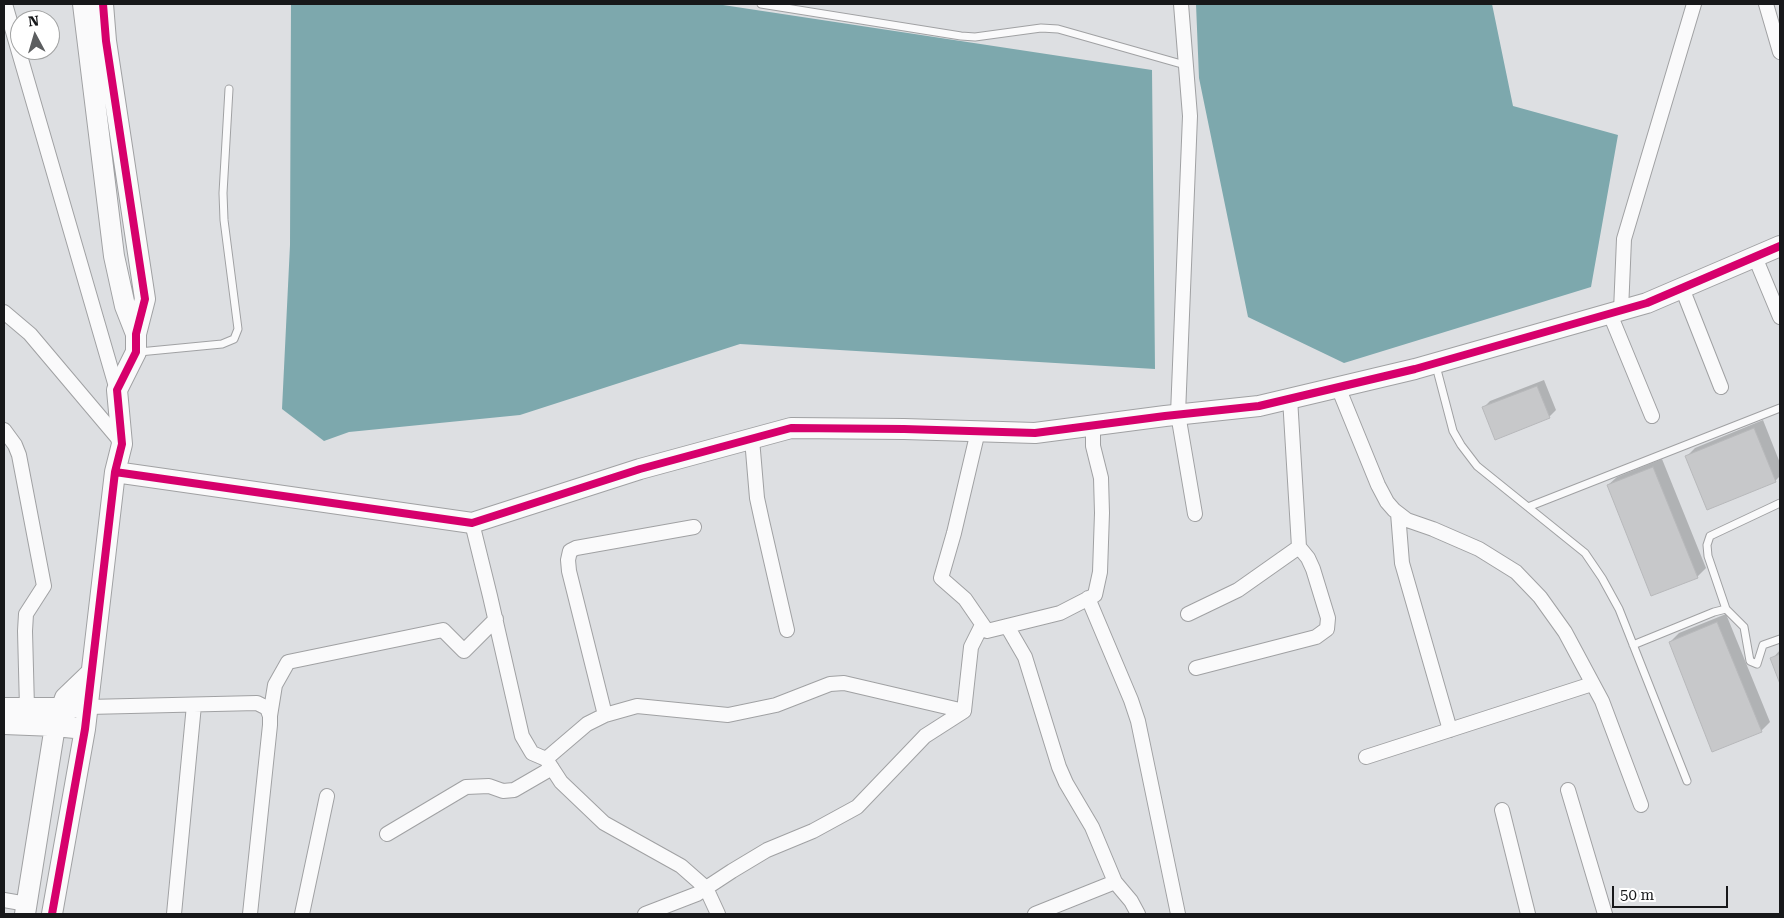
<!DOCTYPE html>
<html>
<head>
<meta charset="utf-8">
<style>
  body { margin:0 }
  #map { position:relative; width:1784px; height:918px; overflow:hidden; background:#dddfe2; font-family:"Roboto Serif",serif }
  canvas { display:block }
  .frame { position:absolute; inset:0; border:5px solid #17181a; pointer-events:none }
  .north { position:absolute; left:10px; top:10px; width:50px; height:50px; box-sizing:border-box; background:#fff; border:1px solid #a2a3a3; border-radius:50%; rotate:354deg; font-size:14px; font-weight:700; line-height:20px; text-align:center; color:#17181a }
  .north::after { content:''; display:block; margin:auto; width:18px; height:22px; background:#5c5e60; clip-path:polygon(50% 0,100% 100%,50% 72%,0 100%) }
  .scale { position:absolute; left:1612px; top:886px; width:116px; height:22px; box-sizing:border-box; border:2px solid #17181a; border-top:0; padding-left:6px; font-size:15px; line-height:18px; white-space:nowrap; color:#17181a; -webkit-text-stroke:4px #fff; paint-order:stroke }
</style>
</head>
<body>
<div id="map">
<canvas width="1784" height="918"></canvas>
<div class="frame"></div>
<div class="north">N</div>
<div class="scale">50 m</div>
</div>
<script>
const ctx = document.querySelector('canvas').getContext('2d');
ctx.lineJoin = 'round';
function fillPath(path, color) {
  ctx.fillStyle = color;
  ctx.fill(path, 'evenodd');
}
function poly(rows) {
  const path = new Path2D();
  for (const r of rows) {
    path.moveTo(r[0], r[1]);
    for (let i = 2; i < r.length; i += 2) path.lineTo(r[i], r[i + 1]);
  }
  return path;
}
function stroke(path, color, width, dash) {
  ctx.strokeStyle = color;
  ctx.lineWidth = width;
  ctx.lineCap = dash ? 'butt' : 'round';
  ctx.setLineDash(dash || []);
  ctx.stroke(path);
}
fillPath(poly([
  [291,4,723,5,1152,70,1155,369,740,344,520,415,349,432,324,441,282,409,290,245],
  [1196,4,1492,4,1513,106,1618,135,1591,287,1344,363,1248,317,1199,78]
]), '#7da8ad');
fillPath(poly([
  [1544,380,1556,410,1549,417,1483,408,1490,401],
  [1763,420,1780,463,1780,476,1775,481,1686,457,1695,448],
  [1662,459,1706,568,1697,577,1608,485,1617,477],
  [1726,614,1770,722,1761,731,1670,642,1679,633],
  [1780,650,1780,680,1772,659]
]), '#0003');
const building = poly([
  [1537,386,1550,418,1495,440,1482,407,1537,386],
  [1754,428,1776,482,1707,510,1685,456,1754,428],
  [1653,467,1698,578,1651,596,1607,485,1653,467],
  [1717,622,1762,732,1712,752,1669,642,1717,622],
  [1780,654,1780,684,1770,658,1780,654]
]);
fillPath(building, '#c7c8ca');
stroke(building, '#b7b8ba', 1);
const lane = poly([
  [761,4,961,36,975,37,1041,28,1058,29,1185,65],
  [139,352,222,344,234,339,238,329,224,220,223,193,229,89],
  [1436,366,1453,431,1461,445,1477,466,1585,553,1602,578,1619,609,1687,781],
  [1528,507,1780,408],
  [1726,609,1708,556,1707,545,1710,536,1780,503],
  [1633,645,1714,612,1726,609,1744,627,1750,661,1757,664,1763,645,1780,639]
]);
const street = poly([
  [5,4,117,390],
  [1181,4,1190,116,1178,414,1195,514],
  [1766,4,1780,52],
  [1755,257,1780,317],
  [1682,288,1721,387],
  [1621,311,1624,239,1694,4],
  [4,312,30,334,122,443],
  [1610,314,1652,416],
  [1338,387,1378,485,1387,502,1394,510,1407,520,1433,529,1479,549,1516,572,1540,597,1565,632,1602,701,1641,805],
  [4,430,15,445,19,455,44,586,26,614,25,631,27,708],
  [978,431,954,533,941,578,965,599,987,631,1060,613,1095,595,1100,572,1102,513,1101,478,1093,446,1093,425],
  [752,439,757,498,762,521,787,630],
  [1398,513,1402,563,1450,730],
  [472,523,490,596,522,736,532,753,546,759],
  [1088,598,1131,700,1138,721,1178,914],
  [1188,614,1238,590,1299,547,1290,398],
  [1007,626,1025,657,1059,767,1066,783,1092,827,1115,882,1131,901,1138,914],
  [1196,668,1316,637,1327,629,1328,618,1313,569,1308,558,1299,547],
  [88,707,257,703,267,708,270,716,270,725,250,914],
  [605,715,569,571,568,560,570,551,576,548,694,527],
  [270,716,275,685,288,662,443,630,464,651,496,619],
  [1366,757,1592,684],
  [1568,790,1605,914],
  [1502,810,1528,914],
  [387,834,466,787,489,786,503,791,514,790,552,768],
  [4,900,27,904],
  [174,914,194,705],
  [302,914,327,796],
  [645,914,697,894,732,871,767,850,813,831,857,807,925,736,964,711,971,647,982,625],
  [718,914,706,888,681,866,604,823,561,782,546,759,587,724,605,715,637,706,728,715,776,705,830,684,844,683,964,711],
  [1035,914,1115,882]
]);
const secondary = poly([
  [83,4,114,256,125,306,136,334],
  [115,472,472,523,640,469,791,428,904,429,1035,433,1165,416,1259,406,1415,369,1647,303,1780,246],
  [4,708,74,708],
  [4,724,55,726,85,729],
  [25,914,55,726,65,698,91,673],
  [52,914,85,729,115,472,122,444,117,390,136,352,136,334,145,299,106,41,103,4]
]);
stroke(lane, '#a0a1a3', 9);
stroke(street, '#a0a1a3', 16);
stroke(secondary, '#a0a1a3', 22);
stroke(lane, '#fafafb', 7);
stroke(street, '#fafafb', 14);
stroke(secondary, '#fafafb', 20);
stroke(poly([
  [115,472,472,523,640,469,791,428,904,429,1035,433,1165,416,1259,406,1415,369,1647,303,1780,246],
  [52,914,85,729,115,472,122,444,117,390,136,352,136,334,145,299,106,41,103,4]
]), '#d6006c', 8);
</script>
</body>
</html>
